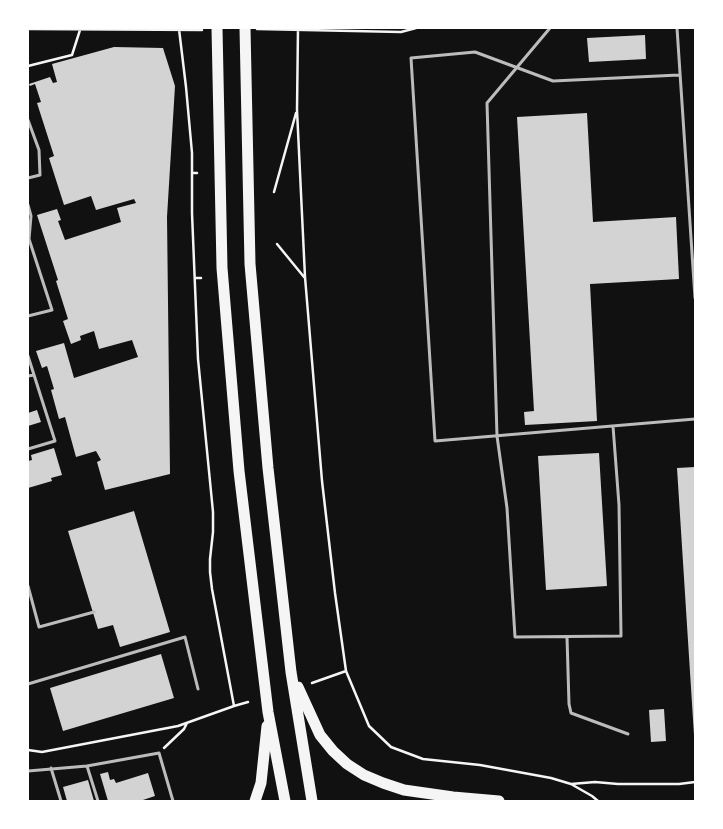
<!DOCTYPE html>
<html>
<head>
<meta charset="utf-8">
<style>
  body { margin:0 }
  #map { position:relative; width:723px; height:829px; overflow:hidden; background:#111; font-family:Montserrat,sans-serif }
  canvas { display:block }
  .frame { position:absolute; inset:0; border:29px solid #fff; pointer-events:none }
</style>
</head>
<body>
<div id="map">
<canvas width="723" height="829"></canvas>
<div class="frame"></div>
</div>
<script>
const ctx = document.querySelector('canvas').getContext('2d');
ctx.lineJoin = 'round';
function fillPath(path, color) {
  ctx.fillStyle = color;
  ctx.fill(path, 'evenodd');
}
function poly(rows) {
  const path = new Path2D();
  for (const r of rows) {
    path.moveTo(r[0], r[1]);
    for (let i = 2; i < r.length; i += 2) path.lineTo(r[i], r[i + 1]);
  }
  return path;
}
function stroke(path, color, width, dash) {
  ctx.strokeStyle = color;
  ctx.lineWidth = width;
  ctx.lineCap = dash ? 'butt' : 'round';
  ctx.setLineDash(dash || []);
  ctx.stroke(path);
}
fillPath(poly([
  [645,35,646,59,589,62,587,38],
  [114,47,163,48,175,86,167,217,170,474,105,490,97,462,101,460,96,451,76,457,65,417,59,419,51,390,54,389,47,366,42,368,36,351,64,343,74,378,138,357,132,340,99,349,94,331,80,336,81,340,71,344,63,321,68,319,56,281,58,280,37,215,57,209,61,220,58,221,65,240,121,222,117,208,136,203,134,199,96,210,91,196,64,205,49,158,54,156,37,103,41,102,35,84,30,86,29,84,50,77,53,83,57,82,52,64],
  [587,113,593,222,676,217,679,279,590,284,597,421,525,425,524,412,534,411,517,117],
  [37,410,41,422,28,426,28,413],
  [54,448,62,475,51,478,52,481,28,488,28,461,32,460,31,455],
  [599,453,607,586,546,590,538,456],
  [695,467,695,735,694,735,677,468],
  [134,511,170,632,120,647,113,625,98,629,68,531],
  [161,654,174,698,63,731,50,688],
  [664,709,666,741,651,742,649,710],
  [108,772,110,780,114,779,116,783,148,773,155,796,140,801,108,801,100,774],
  [88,780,94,801,67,801,63,787]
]), '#d3d3d3');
stroke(poly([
  [298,28,297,110,305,277,322,481,335,593,346,671,369,726,391,747,423,759,480,765,551,778,571,784,592,796,598,801],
  [28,29,202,30],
  [179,29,186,87,192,153,192,213,198,359,213,512,213,532,210,559,210,572,212,589,234,706],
  [257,29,401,32,416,28],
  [28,66,72,55,80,30],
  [192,173,197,173],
  [274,192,296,113],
  [277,244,304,277],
  [195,278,201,278],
  [312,683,346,671],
  [164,748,184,729,187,723],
  [28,750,42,752,178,726,234,706,248,702],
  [571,784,595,782,618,784,679,784,695,782]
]), '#f5f5f5', 2.5);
stroke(poly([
  [550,28,487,103,497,436,507,508,515,637,621,636,619,505,613,426],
  [677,28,695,298],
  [679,75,553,81,475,52,411,58,435,441,695,419],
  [28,120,39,150,40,175,28,178],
  [28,205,31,216,29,239,52,310,28,316],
  [28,356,55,441,28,449],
  [28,376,34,375],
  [28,586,39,627,94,612],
  [567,637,569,704,571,713,628,734],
  [28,684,185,637,198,689],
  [87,766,98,801],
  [51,768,61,801],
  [28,771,87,766,159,753,173,801]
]), '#bcbcbc', 3);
stroke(poly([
  [217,28,222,268,239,471,268,712,285,801],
  [245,28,250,264,268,468,291,672,312,801],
  [298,687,320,735,333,751,347,764,364,775,383,783,404,790,453,797,499,801],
  [255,801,261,783,267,726]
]), '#f5f5f5', 11);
</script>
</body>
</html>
